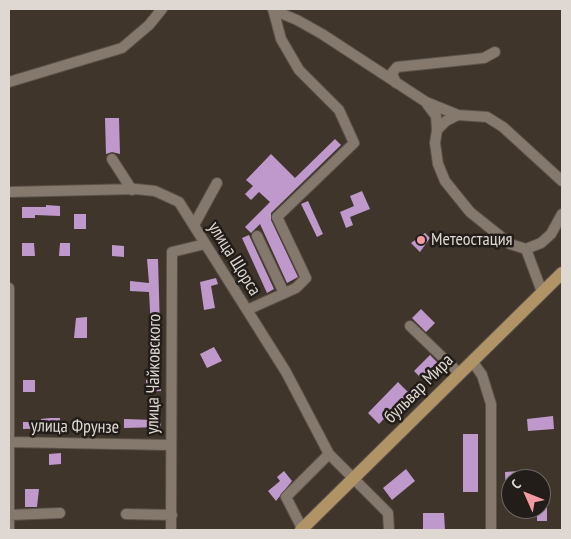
<!DOCTYPE html>
<html>
<head>
<meta charset="utf-8">
<style>
  body { margin:0 }
  #map { position:relative; width:571px; height:539px; overflow:hidden; background:#3f352b; font-family:"PT Sans Narrow",sans-serif }
  canvas { display:block }
  .frame { position:absolute; inset:0; border:10px solid #dfd8d2; pointer-events:none }
  .north { position:absolute; left:501px; top:469px; width:50px; height:50px; box-sizing:border-box; background:#221d19; border:1px solid #6e6863; border-radius:50%; rotate:314deg; font-size:14px; font-weight:700; line-height:20px; text-align:center; color:#dfd8d2 }
  .north::after { content:''; display:block; margin:auto; width:18px; height:22px; background:#f49aa3; clip-path:polygon(50% 0,100% 100%,50% 72%,0 100%) }
</style>
</head>
<body>
<div id="map">
<canvas width="571" height="539"></canvas>
<div class="frame"></div>
<div class="north">С</div>
</div>
<script>
const ctx = document.querySelector('canvas').getContext('2d');
ctx.lineJoin = 'round';
function fillPath(path, color) {
  ctx.fillStyle = color;
  ctx.fill(path, 'evenodd');
}
function poly(rows) {
  const path = new Path2D();
  for (const r of rows) {
    path.moveTo(r[0], r[1]);
    for (let i = 2; i < r.length; i += 2) path.lineTo(r[i], r[i + 1]);
  }
  return path;
}
function stroke(path, color, width, dash) {
  ctx.strokeStyle = color;
  ctx.lineWidth = width;
  ctx.lineCap = dash ? 'butt' : 'round';
  ctx.setLineDash(dash || []);
  ctx.stroke(path);
}
function write(font, color, halo, rows, align = 'center') {
  ctx.font = font + ' "PT Sans Narrow",sans-serif';
  ctx.lineWidth = 5;
  ctx.setLineDash([]);
  ctx.textBaseline = 'middle';
  ctx.strokeStyle = halo;
  ctx.fillStyle = color;
  for (const [text, x, y, turn = 0] of rows) {
    ctx.save();
    ctx.translate(x, y);
    ctx.rotate((+turn || 0) * Math.PI / 180);
    ctx.textAlign = isNaN(turn) ? turn : align;
    if (halo) ctx.strokeText(text, 0, 0);
    ctx.fillText(text, 0, 0);
    ctx.restore();
  }
}
fillPath(poly([
  [105,118,119,118,120,154,112,152,106,154],
  [335,139,341,145,271,213,271,220,298,277,287,283,260,224,251,233,245,227,270,202,259,192,251,200,245,194,253,186,246,180,271,154,295,178],
  [362,191,370,209,350,217,353,225,346,228,340,212,354,206,350,196],
  [308,201,323,234,317,237,301,204],
  [46,205,60,206,60,216,35,215,35,218,22,218,22,207,46,207],
  [74,214,86,214,86,229,74,229],
  [425,233,430,238,420,252,411,243],
  [249,235,274,289,267,293,242,238],
  [22,243,34,243,35,256,22,256],
  [60,243,70,243,70,256,59,256],
  [112,245,124,246,124,257,112,256],
  [147,259,158,259,160,328,151,329,149,292,130,291,130,281,149,283],
  [216,278,218,284,211,286,215,308,204,310,200,282],
  [421,309,435,323,426,332,412,318],
  [87,317,87,338,74,338,76,318],
  [150,342,159,342,161,363,151,364],
  [214,347,222,361,207,368,200,354],
  [430,355,440,365,424,381,414,371],
  [160,379,161,391,146,392,146,380],
  [23,380,35,380,35,392,23,392],
  [398,382,409,393,379,424,368,413],
  [159,407,161,427,124,428,124,419,154,420,153,408],
  [553,416,554,429,528,431,527,419],
  [50,418,60,418,60,428,23,429,23,422,41,422,41,419],
  [463,434,478,434,478,492,463,492],
  [61,453,61,464,49,465,49,454],
  [406,469,415,481,392,500,383,488],
  [284,471,292,481,276,501,268,491,280,481,277,477],
  [519,471,519,479,511,479,511,498,506,498,505,472],
  [25,489,39,489,37,507,25,507],
  [541,495,547,495,547,521,537,521,537,509,541,509],
  [423,513,444,513,445,530,423,530]
]), '#bf99cc');
const minor = poly([
  [273,10,297,20,322,34,426,102,458,115],
  [9,82,122,48,149,25,162,9],
  [396,83,392,73,397,67,484,58,495,52],
  [427,104,436,116,437,130],
  [112,159,132,190],
  [562,181,503,127,487,117,458,115,446,121,437,130,435,143,438,164,445,181,470,212,510,244,526,249,541,243,551,234,562,214],
  [9,192,136,189,155,191,179,202,286,372,329,454,388,513,389,530],
  [194,225,217,183],
  [257,236,284,293],
  [526,249,542,292],
  [9,288,9,530],
  [247,310,296,288,306,278,277,217,354,143,339,110,299,70,281,39,273,9],
  [410,326,459,373],
  [472,361,482,375,491,404,491,530],
  [9,442,170,445],
  [126,514,172,515],
  [9,515,60,513],
  [302,528,286,497,329,454],
  [171,530,172,252,205,244]
]);
const major = poly([
  [301,530,562,273]
]);
stroke(minor, '#5a5148', 12);
stroke(major, '#5a5148', 14);
stroke(minor, '#85796e', 10);
stroke(major, '#b19466', 12);
for (const [x, y, r, color] of [
  [421,240,5,"#f49aa3"]
]) {
  const dot = new Path2D();
  dot.arc(x, y, r, 0, 2 * Math.PI);
  ctx.fillStyle = color;
  ctx.fill(dot);
  stroke(dot, '#221d19', 2);
}
write('18px', '#dfd8d2', '#221d19', [
  ["Метеостация",431,240]
], 'left');
write('18px', '#dfd8d2', '#221d19', [
  ["улица Щорса",234,259,58],
  ["улица Чайковского",154,374,-89],
  ["бульвар Мира",419,389,-45],
  ["улица Фрунзе",75,427,1]
]);
</script>
</body>
</html>
